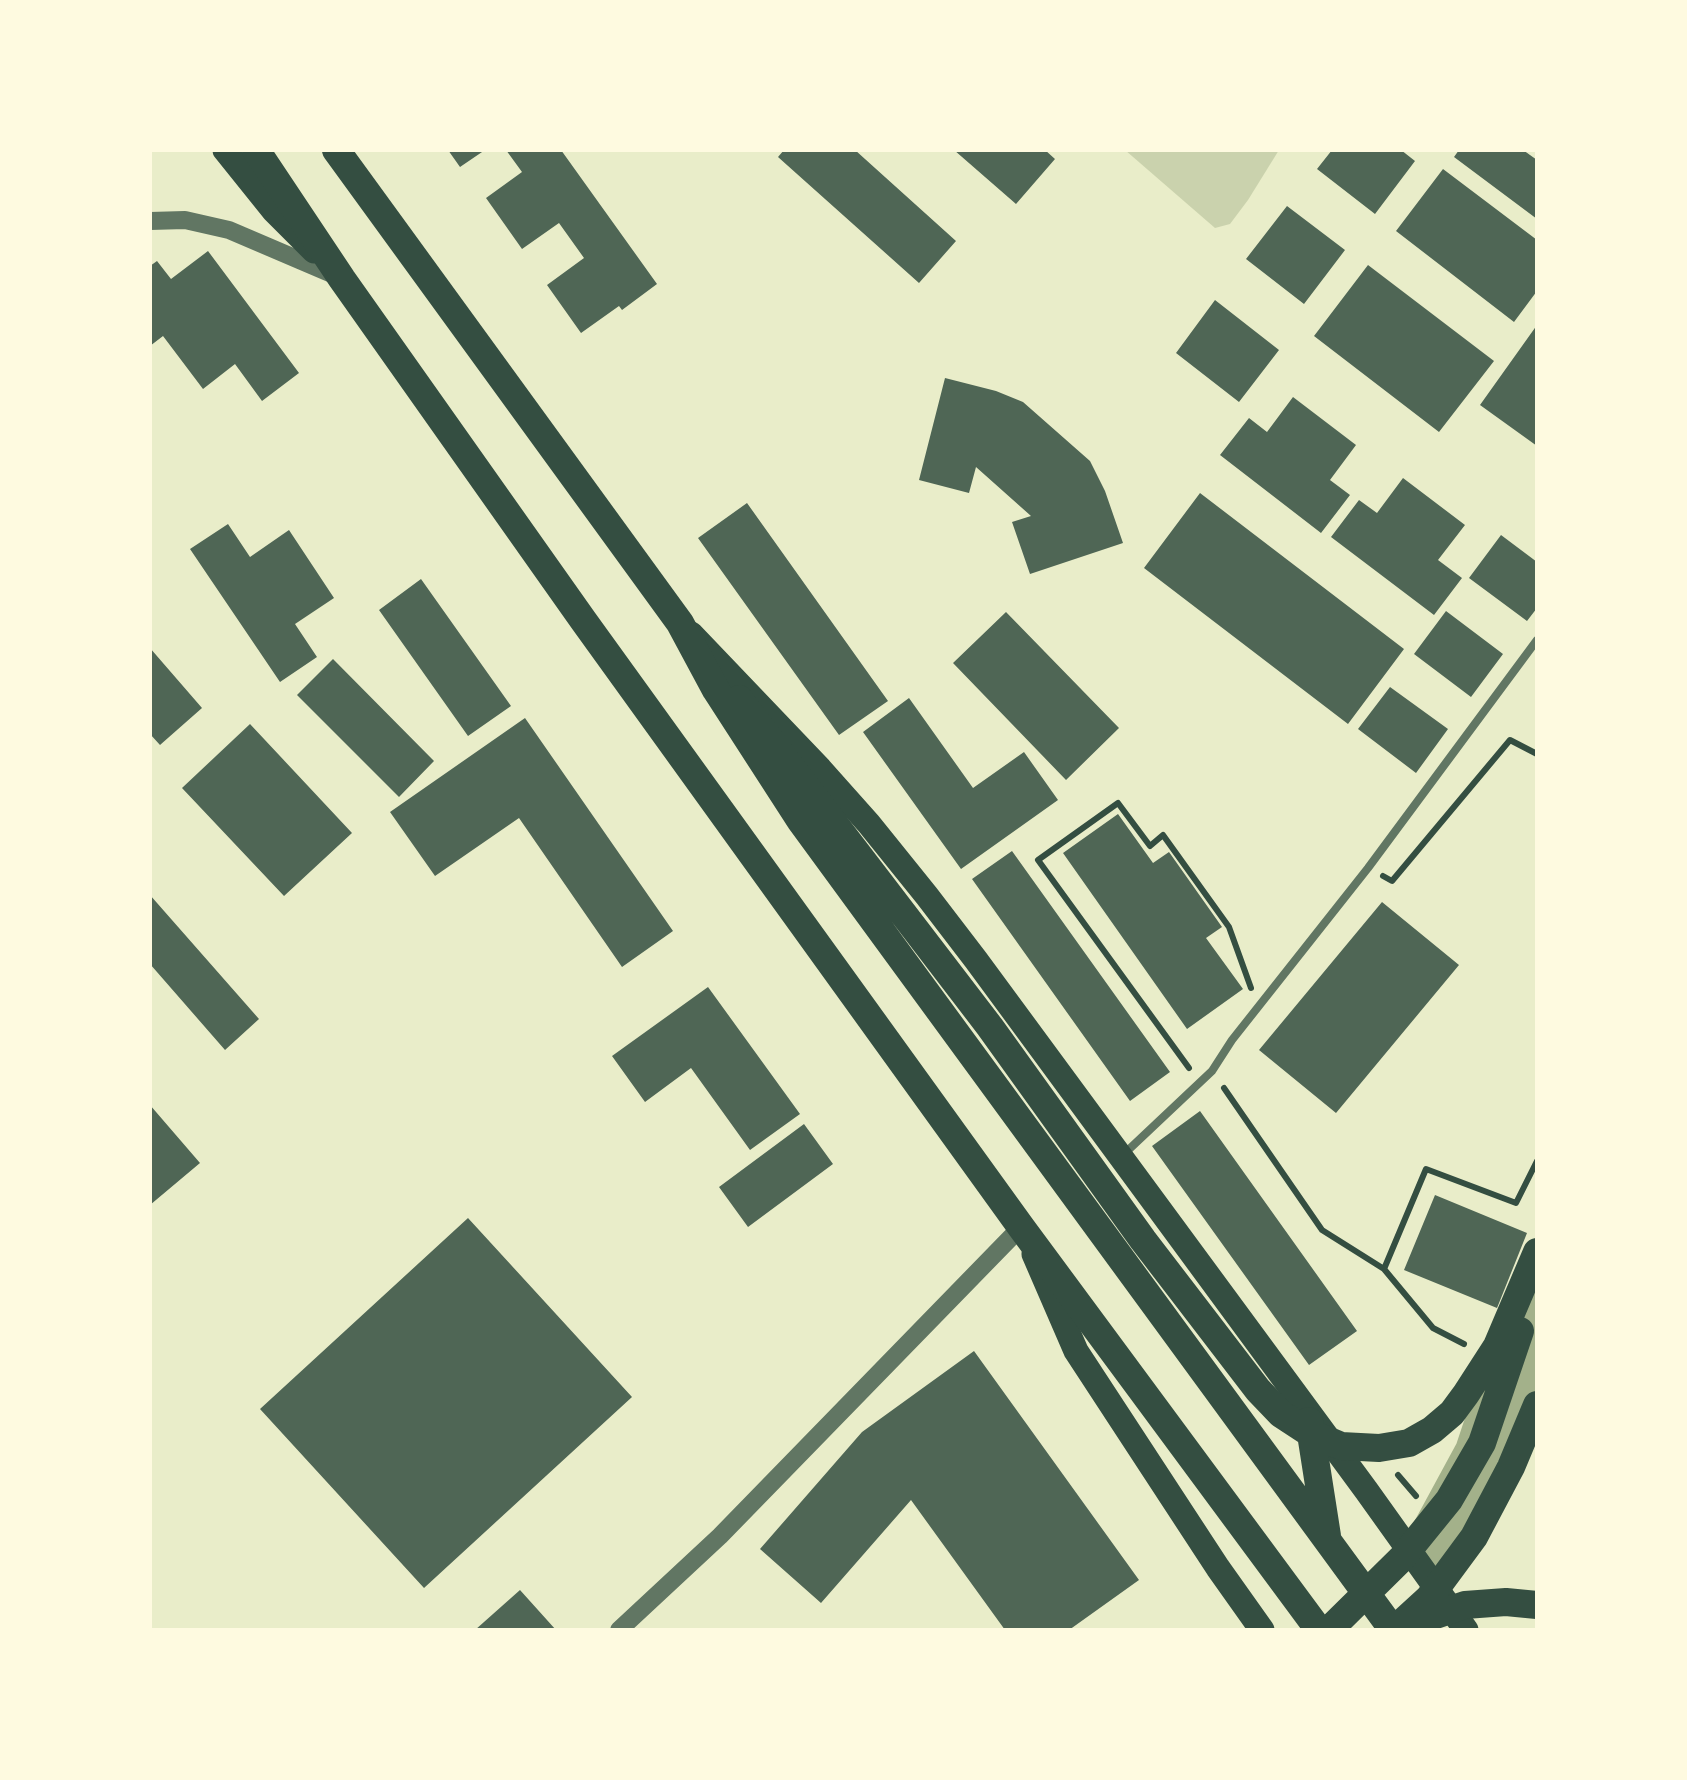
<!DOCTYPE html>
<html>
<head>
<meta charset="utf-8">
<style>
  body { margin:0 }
  #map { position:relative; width:1687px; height:1780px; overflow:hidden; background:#e9edc9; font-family:"Sofia Sans Condensed",sans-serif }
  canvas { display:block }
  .frame { position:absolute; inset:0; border:152px solid #fefae0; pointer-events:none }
</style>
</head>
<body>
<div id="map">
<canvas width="1687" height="1780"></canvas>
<div class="frame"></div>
</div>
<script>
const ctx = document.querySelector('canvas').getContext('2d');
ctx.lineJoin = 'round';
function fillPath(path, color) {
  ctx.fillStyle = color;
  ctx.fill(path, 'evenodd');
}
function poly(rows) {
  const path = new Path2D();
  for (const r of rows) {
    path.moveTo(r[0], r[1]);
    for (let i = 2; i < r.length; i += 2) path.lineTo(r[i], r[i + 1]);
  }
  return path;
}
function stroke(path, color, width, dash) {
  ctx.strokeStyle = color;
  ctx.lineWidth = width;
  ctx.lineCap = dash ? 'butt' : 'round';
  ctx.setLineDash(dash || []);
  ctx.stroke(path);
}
fillPath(poly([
  [1125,150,1279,150,1248,200,1230,224,1215,228]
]), '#cad2ad');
stroke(poly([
  [1440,1539,1485,1456,1537,1300]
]), '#a3b18a', 62);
fillPath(poly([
  [448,150,485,150,460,167],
  [506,150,561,150,657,284,622,310,619,306,581,333,547,285,584,258,559,223,522,249,486,198,522,172],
  [784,150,855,150,956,241,919,283,778,157],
  [954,150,1045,150,1055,159,1016,204],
  [1332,150,1401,150,1415,161,1375,214,1317,169],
  [1459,150,1523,150,1537,160,1537,219,1454,157],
  [1443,169,1537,240,1537,291,1514,322,1396,231],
  [1287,206,1345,250,1304,304,1246,259],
  [208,251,299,373,262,401,235,364,203,389,163,336,150,346,150,266,157,261,171,279],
  [1368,265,1494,361,1439,432,1314,336],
  [1215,300,1279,350,1239,402,1176,353],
  [1537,325,1537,446,1480,405],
  [945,378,996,391,1023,402,1090,461,1105,491,1123,543,1030,574,1012,522,1031,516,976,467,969,493,919,480],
  [1293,397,1356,445,1330,480,1350,495,1321,533,1220,455,1249,418,1267,432],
  [1403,478,1465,525,1438,560,1462,578,1434,615,1331,537,1359,500,1377,513],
  [1200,493,1404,649,1348,724,1144,568],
  [747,503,888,701,839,735,698,538],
  [228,524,250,557,289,530,334,598,295,624,317,657,280,682,190,549],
  [1501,535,1537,562,1537,608,1527,621,1469,578],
  [421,579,511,706,468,736,379,610],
  [1446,611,1503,654,1471,697,1414,654],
  [1006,612,1119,728,1066,780,953,663],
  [150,648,202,708,160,745,150,734],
  [333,659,434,761,399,797,297,695],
  [1390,687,1448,729,1416,773,1358,729],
  [909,698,973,788,1024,752,1058,800,961,869,863,732],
  [525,718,673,931,622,967,519,818,435,876,390,812],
  [250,724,352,833,284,896,182,788],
  [1118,814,1153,863,1169,852,1222,927,1206,938,1243,989,1187,1029,1063,853],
  [1012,851,1170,1072,1130,1101,972,879],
  [150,895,259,1019,225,1050,150,964],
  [1382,902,1459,965,1336,1113,1259,1050],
  [708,987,800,1114,750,1150,691,1068,645,1102,612,1056],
  [150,1105,200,1163,150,1205],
  [1200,1111,1357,1331,1309,1365,1152,1146],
  [804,1124,833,1164,748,1227,719,1187],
  [1435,1195,1527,1233,1497,1308,1404,1270],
  [468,1218,632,1397,424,1588,260,1409],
  [974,1351,1139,1580,1069,1630,1005,1630,911,1500,821,1603,760,1549,862,1432],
  [520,1590,556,1630,475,1630]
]), '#4f6655');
stroke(poly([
  [1383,876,1392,881,1510,740,1537,754],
  [1189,1068,1038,860,1118,803,1150,846,1163,835,1229,927,1251,988],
  [1224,1088,1322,1230,1384,1269,1433,1328,1464,1344],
  [1384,1269,1426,1169,1516,1203,1537,1161],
  [1398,1475,1416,1496]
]), '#344e41', 6);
stroke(poly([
  [1124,1154,1212,1071,1232,1040,1368,868,1537,640]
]), '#617663', 8);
stroke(poly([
  [150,221,185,220,229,230,339,277],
  [619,1630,720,1536,1021,1227]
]), '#617663', 18);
stroke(poly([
  [225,150,274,211,314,251],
  [691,634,820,769,869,824,927,896,976,960,1366,1490,1466,1630],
  [1034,1254,1076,1351,1218,1568,1262,1630]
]), '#344e41', 25);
stroke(poly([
  [256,150,342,279,583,620,1021,1227,1319,1630],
  [336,150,680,623,716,690,800,820,1393,1630],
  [739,699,990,1027,1143,1240,1258,1390,1281,1414,1310,1433,1341,1446,1379,1448,1409,1443,1432,1430,1452,1413,1466,1394,1497,1346,1537,1252],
  [1309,1421,1327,1536],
  [1409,1624,1465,1605,1506,1602,1537,1605],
  [1329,1630,1402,1558,1449,1500,1482,1443,1520,1331],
  [1394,1630,1429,1598,1474,1537,1511,1467,1537,1405]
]), '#344e41', 28);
</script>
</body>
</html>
